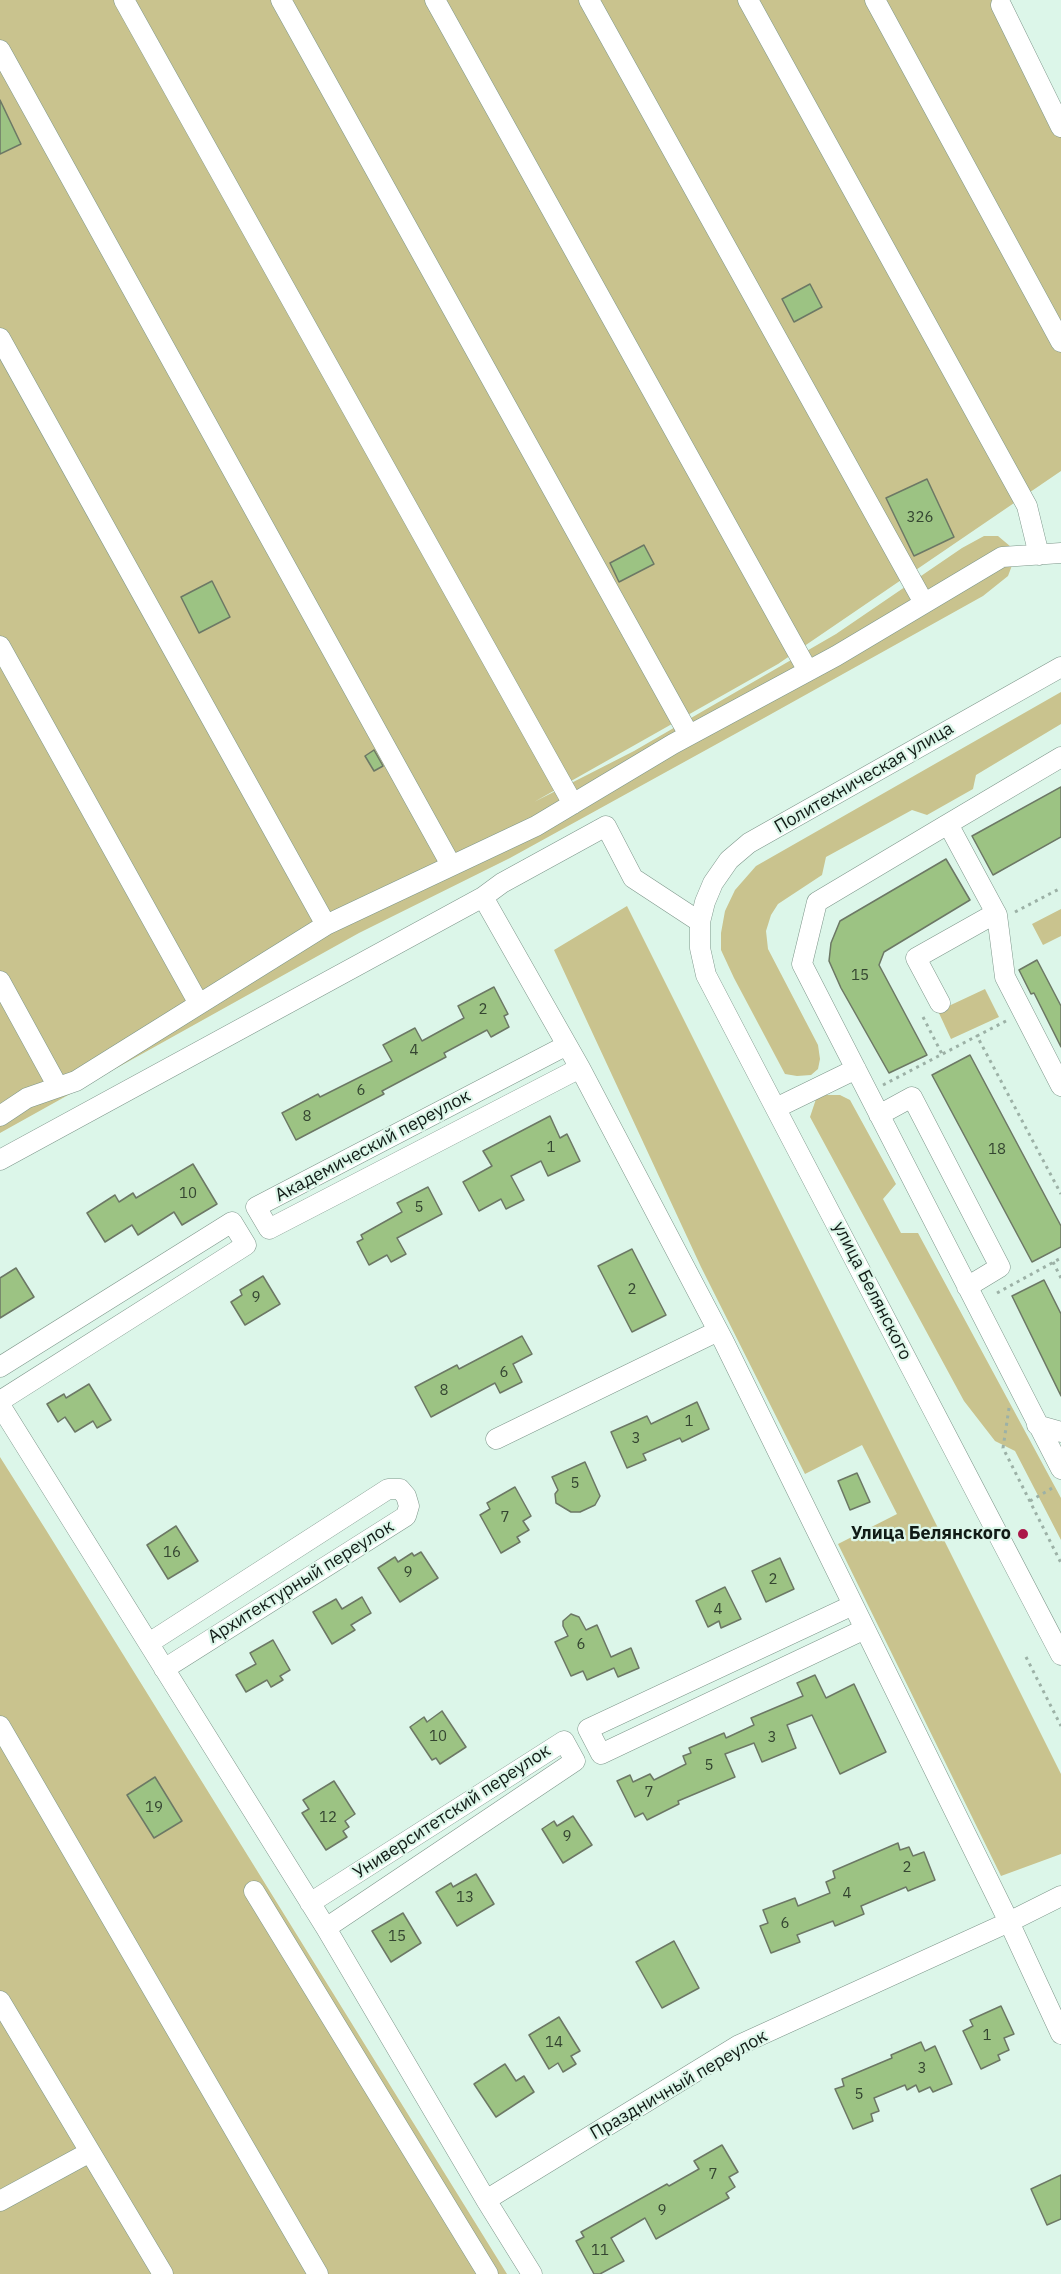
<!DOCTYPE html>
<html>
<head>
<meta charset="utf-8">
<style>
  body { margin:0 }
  canvas { display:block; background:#dcf6e9 }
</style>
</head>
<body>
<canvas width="1061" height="2274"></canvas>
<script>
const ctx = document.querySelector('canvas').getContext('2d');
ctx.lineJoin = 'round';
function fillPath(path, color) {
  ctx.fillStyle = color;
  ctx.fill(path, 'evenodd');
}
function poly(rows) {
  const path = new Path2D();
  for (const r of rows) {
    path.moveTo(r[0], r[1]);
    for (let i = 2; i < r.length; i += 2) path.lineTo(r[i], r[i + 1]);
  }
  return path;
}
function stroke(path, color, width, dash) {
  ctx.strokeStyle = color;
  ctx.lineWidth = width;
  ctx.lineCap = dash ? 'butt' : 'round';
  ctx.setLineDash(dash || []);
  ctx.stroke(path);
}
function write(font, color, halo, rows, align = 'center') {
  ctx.font = font + ' "IBM Plex Sans",sans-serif';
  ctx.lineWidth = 4.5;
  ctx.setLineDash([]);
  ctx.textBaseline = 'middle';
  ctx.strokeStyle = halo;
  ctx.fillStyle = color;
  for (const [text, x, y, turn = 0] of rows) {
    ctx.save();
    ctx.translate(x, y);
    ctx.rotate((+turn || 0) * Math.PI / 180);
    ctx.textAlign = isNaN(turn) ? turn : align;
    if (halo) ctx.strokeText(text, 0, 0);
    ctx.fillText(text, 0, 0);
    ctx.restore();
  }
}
fillPath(poly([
  [0,0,1007,0,1061,109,1061,471,778,664,534,802,634,751,836,634,962,548,984,536,998,536,1017,552,1008,576,983,596,764,718,510,858,359,933,0,1133],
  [1061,692,1061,724,976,775,973,789,927,815,912,810,826,857,822,875,778,904,771,915,766,931,768,949,818,1045,820,1059,818,1069,811,1075,797,1076,785,1074,734,978,721,950,721,933,725,911,735,890,756,866],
  [627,906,1061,1774,1061,1854,1001,1876,838,1544,897,1514,862,1445,805,1474,701,1267,554,950],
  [1061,909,1061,936,1043,945,1032,924],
  [985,989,999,1017,951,1039,938,1011],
  [826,1095,840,1095,850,1100,896,1184,883,1199,901,1233,918,1233,1061,1498,1061,1540,1015,1451,995,1441,964,1401,810,1117,816,1099],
  [0,1457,46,1530,507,2274,0,2274]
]), '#c9c38e');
const building = poly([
  [0,100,21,144,0,154,0,100],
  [810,284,822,307,794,322,782,299,810,284],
  [927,479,954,537,914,556,886,498,927,479],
  [644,545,654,564,619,582,610,563,644,545],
  [212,581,230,617,199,633,181,597,212,581],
  [374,750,383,766,374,771,365,756,374,750],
  [1061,787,1061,837,993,875,972,836,1061,787],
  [946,859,970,900,884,952,879,965,927,1055,889,1073,841,988,829,961,831,943,840,921,946,859],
  [1037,960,1061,1006,1061,1047,1034,993,1031,994,1019,970,1037,960],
  [494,987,508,1014,504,1016,509,1027,491,1037,487,1030,444,1053,446,1057,382,1091,384,1094,296,1140,282,1113,318,1094,320,1097,392,1061,383,1045,415,1028,422,1041,464,1018,458,1006,494,987],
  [970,1055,1061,1226,1061,1247,1032,1262,932,1075,970,1055],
  [550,1116,560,1138,567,1134,580,1161,548,1176,541,1161,511,1176,524,1200,506,1209,501,1199,479,1211,463,1182,492,1166,483,1151,550,1116],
  [193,1164,217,1204,182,1225,174,1212,138,1235,132,1225,105,1242,87,1213,115,1195,119,1202,133,1193,136,1198,193,1164],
  [428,1187,442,1214,397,1238,406,1254,391,1262,387,1255,369,1265,357,1242,363,1239,361,1235,402,1212,397,1203,428,1187],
  [632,1249,666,1315,632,1332,598,1266,632,1249],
  [16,1268,34,1297,0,1318,0,1278,16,1268],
  [263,1276,280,1304,245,1325,231,1302,242,1295,240,1290,263,1276],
  [1044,1280,1061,1314,1061,1396,1012,1296,1044,1280],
  [522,1336,532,1354,513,1364,522,1382,500,1393,495,1383,431,1417,415,1387,457,1365,459,1369,522,1336],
  [89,1384,111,1420,97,1428,93,1421,75,1432,65,1417,58,1422,47,1404,64,1394,66,1398,89,1384],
  [697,1402,709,1429,682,1442,680,1438,643,1454,646,1460,627,1468,611,1432,647,1416,651,1424,697,1402],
  [585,1462,600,1496,595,1505,580,1512,571,1512,556,1503,555,1494,558,1490,552,1477,585,1462],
  [857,1473,870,1502,850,1510,838,1481,857,1473],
  [515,1487,531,1516,523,1521,529,1530,517,1537,520,1542,501,1553,480,1515,490,1509,487,1503,515,1487],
  [176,1526,198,1561,168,1579,147,1545,176,1526],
  [421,1552,438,1578,400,1602,378,1568,395,1557,398,1562,412,1553,414,1556,421,1552],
  [780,1558,794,1589,766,1602,752,1571,780,1558],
  [725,1587,741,1619,721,1628,719,1621,708,1627,696,1601,725,1587],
  [362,1597,371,1613,351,1625,355,1630,332,1644,313,1612,336,1599,342,1609,362,1597],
  [571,1614,579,1617,586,1630,597,1625,611,1657,631,1648,639,1668,618,1677,614,1668,587,1680,583,1671,571,1676,555,1642,568,1636,563,1626,563,1621,571,1614],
  [273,1640,290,1670,280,1676,283,1680,271,1687,267,1680,246,1692,236,1675,256,1664,250,1653,273,1640],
  [815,1675,826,1698,854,1684,886,1752,840,1774,812,1715,787,1725,796,1748,762,1762,754,1743,725,1754,735,1777,678,1801,679,1804,647,1820,643,1813,635,1817,617,1781,630,1775,633,1782,650,1774,654,1780,686,1764,683,1756,691,1753,689,1748,724,1733,726,1738,754,1725,751,1718,803,1696,797,1683,815,1675],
  [442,1711,466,1747,440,1764,436,1758,432,1760,410,1727,424,1717,427,1722,442,1711],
  [155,1777,182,1821,154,1838,127,1795,155,1777],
  [334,1781,355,1814,345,1821,349,1827,343,1831,347,1837,326,1850,302,1813,309,1809,303,1800,334,1781],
  [573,1816,592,1845,563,1863,542,1829,554,1821,557,1826,573,1816],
  [898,1843,900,1850,909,1847,913,1856,924,1852,935,1880,908,1891,906,1887,861,1906,864,1914,835,1926,833,1921,797,1935,800,1942,771,1953,760,1926,768,1923,763,1910,795,1898,798,1906,830,1893,826,1882,835,1878,833,1871,898,1843],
  [476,1874,494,1904,457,1926,436,1892,451,1883,453,1887,476,1874],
  [403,1913,421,1943,391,1962,372,1931,403,1913],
  [674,1941,699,1988,662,2008,636,1962,674,1941],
  [1001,2006,1014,2034,1004,2038,1009,2050,998,2055,1000,2060,981,2069,963,2031,973,2026,970,2020,1001,2006],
  [559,2017,580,2051,571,2056,576,2064,563,2072,558,2063,549,2069,529,2035,559,2017],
  [921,2042,925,2051,935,2046,952,2084,933,2092,930,2087,919,2092,916,2085,907,2090,905,2085,874,2098,879,2111,871,2114,873,2121,853,2129,835,2089,844,2086,842,2079,892,2058,891,2055,921,2042],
  [505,2064,516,2081,524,2076,534,2092,496,2117,474,2084,505,2064],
  [722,2145,738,2172,729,2177,735,2187,726,2193,729,2198,656,2239,645,2218,611,2238,624,2261,600,2274,594,2274,576,2241,584,2237,581,2232,667,2184,669,2186,699,2169,694,2161,722,2145],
  [1061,2175,1061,2219,1047,2225,1031,2189,1061,2175]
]);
fillPath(building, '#9cc383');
stroke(building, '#6c7865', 1.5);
const minor = poly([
  [124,0,573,804],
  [281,0,689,735],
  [435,0,808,671],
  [589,0,924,603],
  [748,0,1027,506,1039,555],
  [875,0,1061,342],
  [1001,5,1061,127],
  [0,50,451,865],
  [0,338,326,925],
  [0,646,199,1004],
  [1061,667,749,843,729,860,713,883,705,902,700,922,700,948,706,975,1061,1655],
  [1061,757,948,824,997,915,1005,977,1061,1086],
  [948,824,817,902,802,964,1061,1469],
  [483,897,580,1068,724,1342,1009,1922,1061,2034],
  [0,981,58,1087],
  [940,1003,916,958,996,913],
  [567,1045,256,1207,269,1229,580,1068],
  [776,1108,856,1069],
  [879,1115,912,1097,1000,1267,967,1287],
  [0,1116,27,1098,76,1081,326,925,536,826,673,744,836,656,1002,557,1061,553],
  [0,1160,483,897,502,883,606,826,633,878,700,922],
  [0,1367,232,1222,246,1245,0,1401],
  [0,1405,326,1928,486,2200,532,2274],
  [1037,1425,1061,1432],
  [496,1439,718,1331],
  [853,1605,588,1729,601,1754,865,1629],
  [149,1643,388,1489,400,1489,406,1496,409,1506,406,1516,164,1669],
  [0,1726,318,2274],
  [254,1891,488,2274],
  [310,1903,564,1741,575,1761,326,1928],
  [0,2001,163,2274],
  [486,2200,739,2045,1009,1922,1061,1896],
  [0,2201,90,2152]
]);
stroke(minor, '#7d968a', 21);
stroke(poly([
  [1015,912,1061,888],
  [923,1017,942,1054],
  [1006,1021,977,1036,1061,1194],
  [883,1085,977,1036],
  [1053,1262,1061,1278],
  [997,1293,1061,1258],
  [1009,1408,1003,1448,1061,1563],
  [1030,1501,1054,1487],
  [1026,1657,1061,1726]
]), '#9cb1a6', 3, [3, 4.5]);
stroke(minor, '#fff', 20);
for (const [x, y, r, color] of [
  [1023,1534,6,"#ab1748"]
]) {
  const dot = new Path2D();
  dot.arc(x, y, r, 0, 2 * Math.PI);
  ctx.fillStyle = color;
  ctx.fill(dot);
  stroke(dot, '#dcf6e9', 2);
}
write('15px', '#344531', null, [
  ["326",920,518],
  ["15",860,976],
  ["2",483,1010],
  ["4",414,1051],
  ["6",361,1091],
  ["8",307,1117],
  ["1",551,1148],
  ["18",997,1150],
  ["10",188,1194],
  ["5",419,1208],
  ["2",632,1290],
  ["9",256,1298],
  ["6",504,1373],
  ["8",444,1391],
  ["1",689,1422],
  ["3",636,1439],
  ["5",575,1484],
  ["7",505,1518],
  ["16",172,1553],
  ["9",408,1573],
  ["2",773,1580],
  ["4",718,1610],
  ["6",581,1645],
  ["10",438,1737],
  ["3",772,1738],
  ["5",709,1766],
  ["7",649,1793],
  ["19",154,1808],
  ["12",328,1818],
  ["9",567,1837],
  ["2",907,1868],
  ["4",847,1894],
  ["13",465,1898],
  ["6",785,1924],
  ["15",397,1937],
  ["1",987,2036],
  ["14",554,2043],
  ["3",922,2069],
  ["5",859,2095],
  ["7",713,2175],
  ["9",662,2211],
  ["11",600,2251]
]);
write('18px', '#111b16', '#dcf6e9', [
  ["Политехническая улица",864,778,-30],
  ["Академический переулок",373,1146,-28],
  ["улица Белянского",872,1291,63],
  ["Архитектурный переулок",301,1582,-32],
  ["Университетский переулок",452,1812,-33],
  ["Праздничный переулок",679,2085,-30]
]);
write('bold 18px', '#111b16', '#dcf6e9', [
  ["Улица Белянского",1011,1534]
], 'right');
</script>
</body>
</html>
